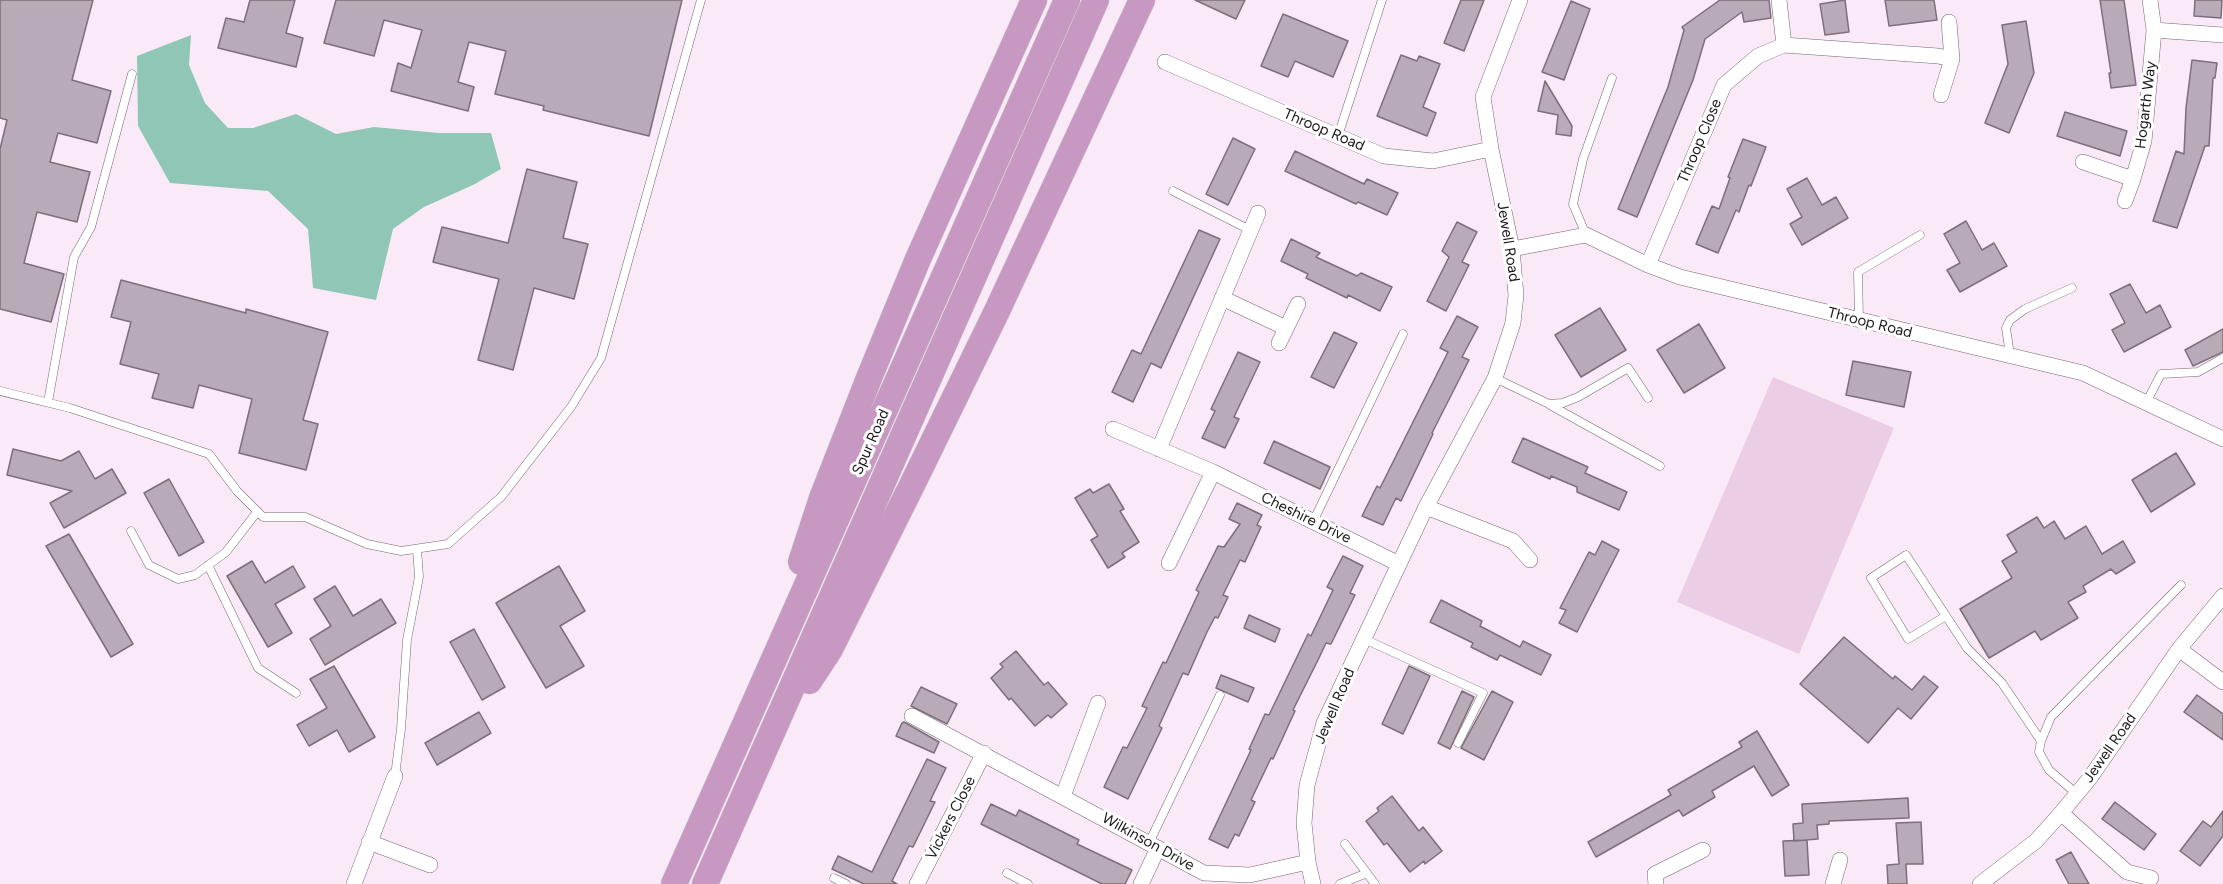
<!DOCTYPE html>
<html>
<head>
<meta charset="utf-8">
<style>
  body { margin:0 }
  canvas { display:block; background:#faeaf8 }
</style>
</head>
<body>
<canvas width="2223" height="884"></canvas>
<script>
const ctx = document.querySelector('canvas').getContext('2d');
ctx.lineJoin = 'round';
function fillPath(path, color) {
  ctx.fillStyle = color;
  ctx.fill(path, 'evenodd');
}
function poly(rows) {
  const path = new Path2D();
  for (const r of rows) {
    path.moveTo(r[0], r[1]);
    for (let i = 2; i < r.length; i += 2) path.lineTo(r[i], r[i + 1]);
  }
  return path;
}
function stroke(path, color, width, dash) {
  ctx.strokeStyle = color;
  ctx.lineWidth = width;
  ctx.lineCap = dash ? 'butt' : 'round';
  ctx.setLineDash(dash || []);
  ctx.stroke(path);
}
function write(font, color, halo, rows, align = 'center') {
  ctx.font = font + ' Figtree,sans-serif';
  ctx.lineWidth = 6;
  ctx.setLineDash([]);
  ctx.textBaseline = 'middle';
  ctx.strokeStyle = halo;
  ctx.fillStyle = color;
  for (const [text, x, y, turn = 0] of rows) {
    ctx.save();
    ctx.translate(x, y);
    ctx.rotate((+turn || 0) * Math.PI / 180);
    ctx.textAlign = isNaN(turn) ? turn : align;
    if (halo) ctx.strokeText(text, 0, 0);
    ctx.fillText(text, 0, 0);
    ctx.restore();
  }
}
fillPath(poly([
  [1773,377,1894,428,1799,654,1677,602]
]), '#ebcde6');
fillPath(poly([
  [191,35,189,65,205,103,228,128,253,128,296,114,336,134,374,127,439,133,491,133,501,169,473,185,424,207,393,229,376,300,313,288,308,229,268,191,170,183,138,126,137,56]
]), '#90c6b6');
const building = poly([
  [0,0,93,0,72,80,111,91,97,143,58,133,50,162,90,172,77,222,37,212,24,263,64,274,51,322,0,309,0,149,7,120,0,118,0,0],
  [250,0,295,0,286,33,303,38,296,67,218,48,226,18,244,22,250,0],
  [336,0,682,0,649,136,543,110,544,106,495,94,506,51,469,42,458,82,474,87,468,111,391,91,398,63,411,68,422,30,384,20,374,56,324,43,336,0],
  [1195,0,1245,0,1236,19,1195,0],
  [1461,0,1484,0,1464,51,1444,43,1461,0],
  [1720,0,1769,0,1771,18,1744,22,1742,12,1705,39,1693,80,1637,217,1618,209,1668,87,1684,30,1682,27,1720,0],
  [1845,0,1849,32,1825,35,1820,4,1845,0],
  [1885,0,1934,0,1937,20,1889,26,1885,0],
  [2100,0,2124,0,2136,85,2111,88,2109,73,2111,73,2100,0],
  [2195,0,2222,0,2221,18,2194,16,2195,0],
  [1571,1,1590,9,1564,80,1542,72,1571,1],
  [1283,14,1348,41,1333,77,1295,61,1288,77,1261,66,1283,14],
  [2026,21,2034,73,2009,133,1985,123,2008,64,2002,25,2026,21],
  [1401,55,1417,61,1419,56,1440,64,1423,107,1436,113,1427,136,1377,116,1401,55],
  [2192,60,2217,63,2215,78,2213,78,2209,146,2205,146,2177,228,2153,221,2176,151,2184,154,2186,108,2192,60],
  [1545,81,1572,126,1571,136,1556,134,1558,115,1538,111,1545,81],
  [2065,112,2127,131,2120,156,2057,136,2065,112],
  [1233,138,1255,149,1228,205,1206,194,1233,138],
  [1743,139,1766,147,1751,186,1749,185,1739,212,1736,210,1718,253,1696,244,1712,206,1719,209,1730,178,1728,177,1743,139],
  [1295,151,1364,184,1367,179,1398,193,1387,215,1358,202,1356,204,1285,171,1295,151],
  [527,169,577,182,563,238,588,244,574,299,534,288,513,370,478,360,499,279,433,262,442,227,508,243,527,169],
  [1807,178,1822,205,1836,197,1848,218,1802,245,1790,224,1802,217,1787,189,1807,178],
  [1966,221,1982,250,1994,243,2007,266,1960,292,1947,270,1960,263,1944,234,1966,221],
  [1457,222,1477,232,1462,262,1469,265,1446,311,1427,301,1449,257,1442,251,1457,222],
  [1199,230,1220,239,1161,368,1151,363,1133,402,1112,392,1132,350,1141,354,1199,230],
  [1291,239,1320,253,1316,257,1357,276,1361,273,1392,287,1380,311,1348,295,1347,298,1306,278,1308,274,1281,261,1291,239],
  [121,280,246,313,246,309,328,332,303,420,318,424,306,470,239,453,252,399,199,385,193,408,152,398,159,374,120,364,131,322,111,317,121,280],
  [2130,284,2146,313,2160,305,2171,327,2124,352,2112,330,2125,323,2110,294,2130,284],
  [1600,308,1626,350,1581,377,1555,335,1600,308],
  [1457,316,1478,327,1462,357,1469,360,1432,433,1433,434,1401,501,1396,498,1383,525,1362,516,1377,486,1380,488,1448,352,1440,348,1457,316],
  [1699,324,1725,368,1684,393,1657,350,1699,324],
  [2223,329,2223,352,2193,366,2185,350,2223,329],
  [1334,332,1357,343,1334,388,1311,377,1334,332],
  [1238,352,1260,362,1234,417,1239,419,1225,448,1202,438,1215,411,1211,409,1238,352],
  [1853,361,1911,372,1904,407,1846,395,1853,361],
  [1523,438,1588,467,1585,473,1627,492,1619,510,1577,492,1577,487,1551,476,1550,479,1512,462,1523,438],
  [1274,441,1330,467,1320,489,1264,463,1274,441],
  [13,449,61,461,79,451,95,479,112,469,126,493,64,528,50,503,72,491,7,475,13,449],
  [2176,453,2195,484,2151,512,2132,480,2176,453],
  [169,479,204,542,179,556,144,493,169,479],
  [1109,484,1124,509,1120,511,1139,542,1122,553,1125,557,1108,568,1091,540,1098,536,1075,498,1090,489,1093,493,1109,484],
  [1237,503,1262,515,1257,525,1261,527,1245,562,1240,560,1223,595,1228,597,1218,618,1215,617,1207,632,1188,675,1183,673,1159,726,1162,728,1128,799,1104,787,1123,747,1127,748,1147,708,1142,706,1163,662,1166,663,1199,592,1196,590,1218,546,1224,547,1240,524,1229,519,1237,503],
  [2037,517,2044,528,2054,521,2065,539,2086,526,2102,554,2123,541,2135,562,2116,574,2111,569,2083,586,2086,592,2068,602,2078,618,2041,640,2035,631,1989,658,1960,609,2012,578,2002,561,2017,552,2007,535,2037,517],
  [69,534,133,644,111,657,46,546,69,534],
  [1602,541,1619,550,1577,632,1559,623,1566,610,1560,608,1589,552,1595,555,1602,541],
  [1343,556,1363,566,1350,593,1355,595,1331,644,1326,643,1319,658,1293,710,1295,711,1273,759,1271,758,1251,800,1255,802,1239,836,1235,834,1228,848,1209,839,1251,750,1249,749,1265,714,1269,715,1308,634,1311,636,1333,590,1327,587,1343,556],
  [252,561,265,583,293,566,305,587,275,604,292,633,268,647,227,576,252,561],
  [559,566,585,611,560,626,584,666,546,688,496,603,559,566],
  [335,586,353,616,381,599,396,623,325,665,310,639,331,626,314,599,335,586],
  [1441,600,1482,621,1480,626,1520,647,1523,641,1551,655,1541,675,1500,655,1497,660,1471,647,1473,643,1430,622,1441,600],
  [1249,615,1280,629,1275,642,1244,628,1249,615],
  [474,629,505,687,482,700,450,642,474,629],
  [1844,637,1893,679,1895,676,1912,690,1924,676,1938,687,1911,719,1898,708,1868,743,1800,684,1844,637],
  [1016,651,1044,685,1048,682,1067,704,1051,718,1048,715,1035,726,1011,698,1009,700,991,678,1003,667,1000,664,1016,651],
  [334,666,375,737,349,752,337,730,309,746,297,725,327,708,310,679,334,666],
  [1409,666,1430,676,1403,734,1382,724,1409,666],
  [1221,675,1254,688,1248,702,1216,688,1221,675],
  [921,687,957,704,947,724,911,706,921,687],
  [1462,691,1474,697,1450,749,1438,743,1462,691],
  [1492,691,1513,702,1484,760,1461,748,1492,691],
  [2197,695,2223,714,2223,740,2184,712,2197,695],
  [479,712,491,733,437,765,425,743,479,712],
  [904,722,939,742,934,753,896,736,902,723,904,722],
  [1757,731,1789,785,1772,796,1754,766,1712,791,1715,797,1683,816,1679,810,1596,857,1588,842,1671,795,1668,790,1742,747,1739,742,1757,731],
  [927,759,946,768,930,801,935,802,913,847,909,846,892,881,897,884,864,884,832,869,838,856,872,872,927,759],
  [1392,796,1419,831,1423,827,1442,851,1425,864,1424,861,1410,872,1387,843,1384,845,1366,821,1379,811,1377,808,1392,796],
  [1908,798,1909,818,1829,821,1829,824,1817,825,1818,839,1794,841,1793,824,1803,823,1802,804,1908,798],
  [2115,802,2156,834,2144,850,2102,819,2115,802],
  [991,804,1016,816,1019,810,1079,840,1077,844,1132,870,1125,884,1102,884,981,824,991,804],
  [2223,811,2223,836,2200,866,2180,851,2203,821,2211,827,2223,811],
  [1921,822,1923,864,1906,864,1907,884,1888,884,1887,865,1899,864,1896,823,1921,822],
  [1807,840,1809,875,1785,876,1783,841,1807,840],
  [2071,852,2089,884,2069,884,2056,860,2071,852]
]);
fillPath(building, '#b9aab7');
stroke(building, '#7c6e7a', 1.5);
const service = poly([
  [1338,136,1382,0],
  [1173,191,1250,230],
  [1586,235,1573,204,1583,159,1612,78],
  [1859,320,1858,272,1920,235],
  [2010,355,2006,328,2010,320,2025,309,2072,288],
  [1495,378,1549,404,1563,403,1578,397,1628,368,1648,398],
  [0,391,70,408,209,454,237,491,263,517,305,517,367,544,401,551,448,544,501,497,571,407,601,358,701,0],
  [48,402,74,257,91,227,132,74],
  [2146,403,2161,374,2198,372,2223,358],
  [1550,405,1660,466],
  [1313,522,1403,334],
  [131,531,149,565,178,579,195,575,226,552,257,512],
  [208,565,258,668,296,693],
  [1946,616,1908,639,1871,578,1906,555,1946,616,1967,648,2002,683,2041,741],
  [1364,639,1483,693,1458,743],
  [395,776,401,729,407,640,419,577,417,549],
  [2077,794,2049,770,2039,752,2041,741,2051,717,2181,585],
  [1149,843,1220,695],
  [1345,844,1375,884],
  [1007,873,1028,884],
  [834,878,846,884],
  [1340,884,1367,873]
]);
const minor = poly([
  [1779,0,1784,45],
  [2154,30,2223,35],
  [1165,62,1384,156,1433,161,1491,149],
  [1941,95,1952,59,1949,22],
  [2083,162,2133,179,2125,201],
  [2133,179,2144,141,2154,30,2150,0],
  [1512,249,1586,235,1648,265,1680,277,2083,373,2223,439],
  [1648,265,1724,85,1758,56,1784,45,1938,56,1952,59],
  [1222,298,1286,328],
  [1279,343,1298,304],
  [1113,429,1213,472,1399,564],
  [1159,449,1258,213],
  [1426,507,1513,541,1530,560],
  [1169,563,1213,472],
  [2179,649,2223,682],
  [912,716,1204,873,1250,875,1308,862],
  [1063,796,1098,703],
  [2061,813,2127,872,2151,878],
  [369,842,430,865],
  [354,884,395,776],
  [917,884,984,753],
  [1141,884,1158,848],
  [1313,884,1308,862,1304,823,1307,785,1324,723,1426,507,1495,378,1513,323,1516,295,1512,249,1491,149,1483,97,1520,0],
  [1656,884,1655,874,1703,850],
  [1833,884,1840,860],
  [1980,884,2036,841,2061,813,2090,778,2179,649,2223,596]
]);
const trunk = poly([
  [801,562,822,498,869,378,918,259,1034,0],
  [809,681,830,649,913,483,996,313,1142,0],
  [674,884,1067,0],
  [705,884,1096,0]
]);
stroke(service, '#746672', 9);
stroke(minor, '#746672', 16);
stroke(trunk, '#d6d5d6', 27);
stroke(service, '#fff', 8);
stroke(minor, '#fff', 15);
stroke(trunk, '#c798c2', 26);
write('15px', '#1c171b', '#fff', [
  ["Hogarth Way",2146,105,-83],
  ["Throop Road",1324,130,23],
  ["Throop Close",1700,141,-67],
  ["Jewell Road",1508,242,81],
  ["Throop Road",1870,323,14],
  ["Spur Road",871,442,-66],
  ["Cheshire Drive",1306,518,26],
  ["Jewell Road",1335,706,-67],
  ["Jewell Road",2110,748,-55],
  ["Vickers Close",951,818,-63],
  ["Wilkinson Drive",1148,842,29]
]);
</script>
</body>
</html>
